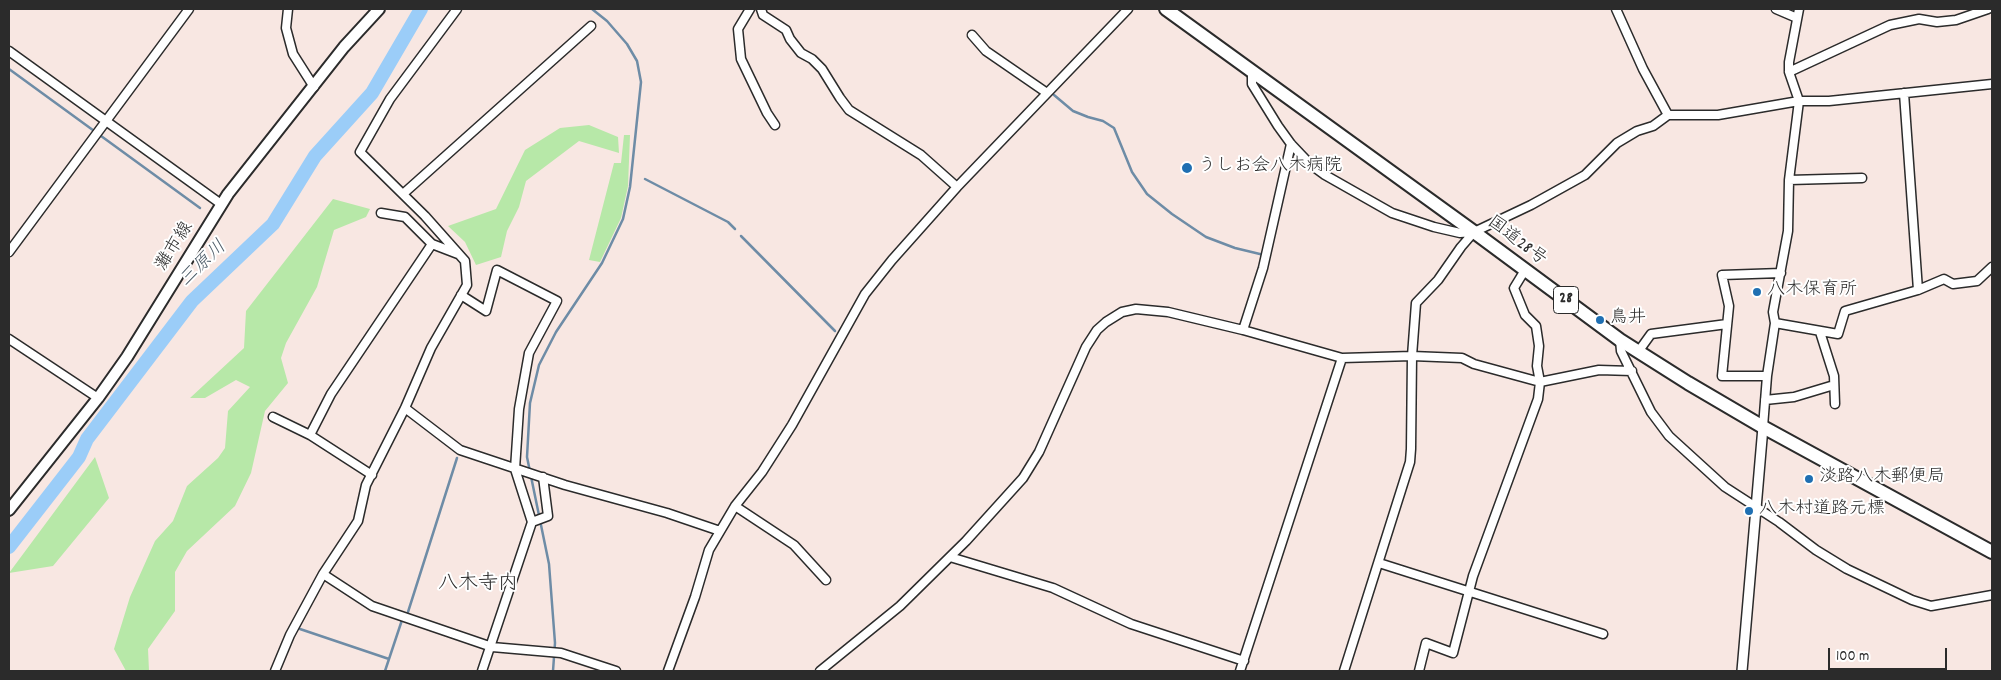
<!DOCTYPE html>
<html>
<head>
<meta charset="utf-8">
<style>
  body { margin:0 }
  #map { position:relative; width:2001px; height:680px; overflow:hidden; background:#f8e7e2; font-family:Dekko,sans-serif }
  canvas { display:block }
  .frame { position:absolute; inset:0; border:10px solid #2b2b2b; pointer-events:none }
  .scale { position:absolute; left:1828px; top:648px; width:119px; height:22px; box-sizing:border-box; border:2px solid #2b2b2b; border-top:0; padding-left:6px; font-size:15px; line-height:18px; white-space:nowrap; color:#2b2b2b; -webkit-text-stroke:4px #fff; paint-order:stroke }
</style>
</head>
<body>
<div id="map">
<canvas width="2001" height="680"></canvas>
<div class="frame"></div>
<div class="scale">100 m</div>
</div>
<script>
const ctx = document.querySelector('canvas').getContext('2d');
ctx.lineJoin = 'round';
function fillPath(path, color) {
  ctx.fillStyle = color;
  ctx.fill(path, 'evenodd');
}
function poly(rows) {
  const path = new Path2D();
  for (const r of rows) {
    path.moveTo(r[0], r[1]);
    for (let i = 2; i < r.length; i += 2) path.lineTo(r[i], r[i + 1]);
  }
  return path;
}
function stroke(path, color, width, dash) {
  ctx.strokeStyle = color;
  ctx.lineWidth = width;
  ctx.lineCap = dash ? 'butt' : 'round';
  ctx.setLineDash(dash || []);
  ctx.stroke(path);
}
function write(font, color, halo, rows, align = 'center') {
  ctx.font = font + ' Dekko,"Klee One",sans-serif';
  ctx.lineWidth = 4;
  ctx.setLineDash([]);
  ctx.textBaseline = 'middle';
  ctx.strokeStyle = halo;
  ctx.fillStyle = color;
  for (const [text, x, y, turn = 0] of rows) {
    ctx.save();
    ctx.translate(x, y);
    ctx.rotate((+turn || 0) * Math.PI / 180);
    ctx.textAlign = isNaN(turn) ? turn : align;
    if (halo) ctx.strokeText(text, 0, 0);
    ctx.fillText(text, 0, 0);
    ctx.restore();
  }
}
fillPath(poly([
  [589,125,618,137,619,153,579,141,526,181,519,207,507,231,501,257,476,265,465,242,448,226,496,209,525,150,560,128],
  [624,135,630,135,628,186,621,218,600,262,589,260,614,163,621,163],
  [333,199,370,209,366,217,334,230,317,287,286,343,281,358,288,383,265,411,251,473,235,506,187,551,175,572,175,611,148,649,149,671,126,671,114,649,130,597,155,541,173,521,187,486,218,458,225,448,228,411,250,387,236,380,205,398,190,398,244,348,246,311],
  [95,457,109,498,53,566,9,573]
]), '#b7e8a8');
stroke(poly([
  [9,69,200,208],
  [1054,95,1073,111,1088,117,1103,121,1114,128,1132,172,1147,194,1172,214,1206,237,1235,248,1264,255],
  [645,179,728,222,735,229],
  [741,236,835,331],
  [408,612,457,458],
  [300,629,389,659],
  [385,671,402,620],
  [553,671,555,643,549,564,527,457,530,403,539,365,556,332,602,263,623,219,630,187,641,82,637,61,627,44,607,21,592,9]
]), '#6e8ca6', 2.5);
stroke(poly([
  [9,547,79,457,87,439,192,301,273,224,315,156,372,93,421,9]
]), '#9bcdf8', 14);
const minor = poly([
  [288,9,286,28,293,54,314,87],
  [750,9,738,29,741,59,767,113,775,125],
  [761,9,763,15,786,30,790,39,801,53,812,59,822,69,840,98,849,110,921,155,957,187],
  [1616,9,1643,69,1668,115],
  [1776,9,1797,18],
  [972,35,986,51,1047,93],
  [9,51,221,204],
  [1252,71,1252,84,1278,126,1291,144,1310,164,1325,175,1392,213,1434,227,1460,233,1474,232,1531,205,1585,175,1617,143,1637,131,1653,126,1668,115,1718,115,1799,101,1829,101,1992,84],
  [1789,72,1890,25,1919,19,1937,22,1956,20,1988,9],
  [1904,93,1918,290],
  [1789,180,1862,178],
  [403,194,591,26],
  [381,213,405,217,432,244,458,254],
  [9,252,189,9],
  [461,295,486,311,497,270,557,301,529,353,519,409,515,469,532,522,482,671],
  [1775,323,1838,334,1845,311,1918,290,1944,279,1953,284,1977,281,1992,267],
  [1243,330,1263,268,1291,144],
  [1820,332,1834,376,1835,404],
  [9,339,98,398],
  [1620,340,1621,351,1651,412,1669,436,1725,487,1779,522,1816,550,1847,569,1912,600,1931,606,1992,595],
  [1638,352,1651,334,1727,324],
  [1767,376,1722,376,1729,306,1722,275,1781,273],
  [1765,400,1794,397,1834,385],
  [405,408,460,450,565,485,667,513,720,531],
  [273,417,310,435,372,475],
  [1763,427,1767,376,1775,323,1773,312,1788,231,1789,180,1799,101,1789,72,1789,62,1799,9],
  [310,435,331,394,432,244],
  [735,506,794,545,826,580],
  [532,522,548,516,543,477],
  [950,557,1053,588,1131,624,1244,661],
  [1379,563,1603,634],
  [323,574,372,606,492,647,561,653,616,671],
  [275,671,290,635,323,574,358,521,366,485,405,408,431,348,467,285,465,261,425,216,360,152,390,99,457,9],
  [668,671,695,597,709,550,735,506,762,472,792,425,865,294,892,260,957,187,1128,9],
  [820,671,900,606,966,541,1023,478,1039,452,1086,347,1097,330,1106,322,1122,312,1136,309,1168,312,1243,330,1342,358,1412,356,1462,358,1474,364,1540,382,1599,370,1632,371],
  [1240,671,1342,358],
  [1344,671,1410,462,1411,449,1412,356,1416,303,1438,280,1461,247,1474,232],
  [1419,671,1426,643,1453,653,1473,576,1538,399,1540,382,1537,366,1539,346,1536,326,1525,315,1514,288,1525,270]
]);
const tertiary = poly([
  [1742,671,1763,427]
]);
const secondary = poly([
  [9,510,98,398,127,357,228,194,344,47,379,9]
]);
const trunk = poly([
  [1166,9,1474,232,1620,340,1688,383,1763,427,1992,552]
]);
stroke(minor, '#2b2b2b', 11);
stroke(tertiary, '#2b2b2b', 12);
stroke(secondary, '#2b2b2b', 14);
stroke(trunk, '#2b2b2b', 16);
stroke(minor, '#fff', 8);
stroke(tertiary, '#fff', 9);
stroke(secondary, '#fff', 10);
stroke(trunk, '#fff', 12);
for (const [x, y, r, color] of [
  [1187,168,6,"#1f6fb2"],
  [1757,292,5,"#1f6fb2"],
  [1600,320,5,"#1f6fb2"],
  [1809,479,5,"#1f6fb2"],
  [1749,511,5,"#1f6fb2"]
]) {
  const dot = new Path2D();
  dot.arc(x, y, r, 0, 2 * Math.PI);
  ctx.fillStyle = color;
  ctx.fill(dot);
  stroke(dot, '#fff', 2);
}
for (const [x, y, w] of [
  [1566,300,25]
]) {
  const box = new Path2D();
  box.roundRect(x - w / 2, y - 13.5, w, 27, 4);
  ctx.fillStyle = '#fff';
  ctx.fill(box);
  stroke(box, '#2b2b2b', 1);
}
write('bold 16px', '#2b2b2b', null, [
  ["28",1566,300]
]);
write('18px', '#2b2b2b', '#fff', [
  ["うしお会八木病院",1198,168],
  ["八木保育所",1767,292],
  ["鳥井",1610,320],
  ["淡路八木郵便局",1819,479],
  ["八木村道路元標",1759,511]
], 'left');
write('18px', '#2b2b2b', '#fff', [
  ["国道28号",1516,242,37],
  ["灘市線",176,247,-58]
]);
write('italic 19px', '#4d5c68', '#fff', [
  ["三原川",204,265,-44]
]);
write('20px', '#2b2b2b', '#fff', [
  ["八木寺内",478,585]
]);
</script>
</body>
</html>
